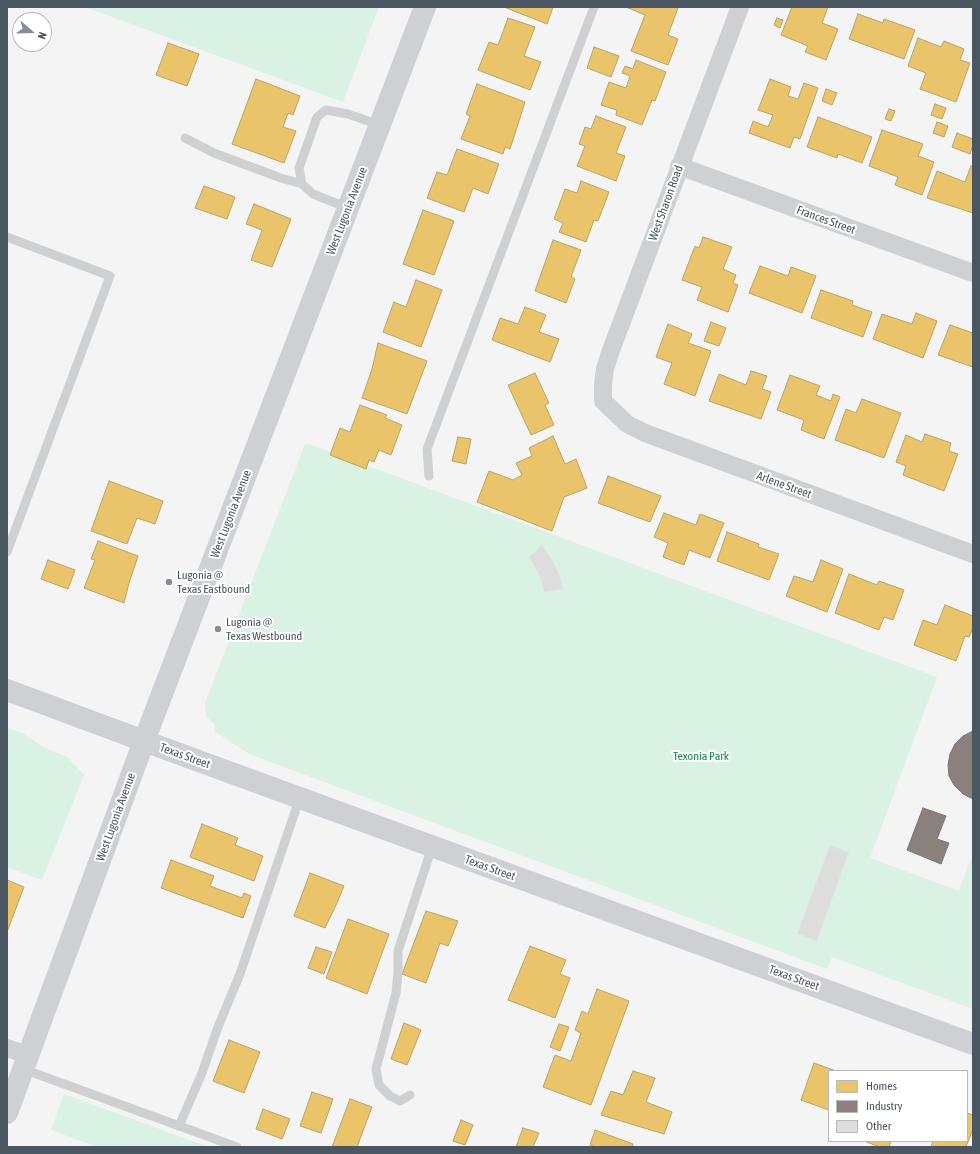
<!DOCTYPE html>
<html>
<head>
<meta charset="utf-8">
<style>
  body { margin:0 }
  #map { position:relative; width:980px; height:1154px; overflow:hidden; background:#f4f4f4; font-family:"Asap Condensed",sans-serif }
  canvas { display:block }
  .frame { position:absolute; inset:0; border:8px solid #4a5661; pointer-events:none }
  .legend { position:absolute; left:828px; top:1070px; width:140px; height:72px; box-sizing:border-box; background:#fff; border:1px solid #b7bbc0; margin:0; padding:5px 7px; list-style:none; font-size:12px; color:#4a5661 }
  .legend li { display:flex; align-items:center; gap:8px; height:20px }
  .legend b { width:20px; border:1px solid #b7bbc0 }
  .north { position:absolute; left:12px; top:12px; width:40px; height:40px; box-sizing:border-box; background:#fff; border:1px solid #b7bbc0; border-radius:50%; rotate:110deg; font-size:11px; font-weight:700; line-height:16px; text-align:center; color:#4a5661 }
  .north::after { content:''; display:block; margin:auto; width:14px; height:18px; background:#868d94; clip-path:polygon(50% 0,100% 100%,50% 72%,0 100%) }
</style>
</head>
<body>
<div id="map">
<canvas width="980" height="1154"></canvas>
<div class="frame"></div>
<ul class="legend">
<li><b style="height:11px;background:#e9c46a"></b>Homes</li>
<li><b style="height:11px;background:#8a817c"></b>Industry</li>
<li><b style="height:11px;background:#ddddde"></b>Other</li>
</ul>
<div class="north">N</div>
</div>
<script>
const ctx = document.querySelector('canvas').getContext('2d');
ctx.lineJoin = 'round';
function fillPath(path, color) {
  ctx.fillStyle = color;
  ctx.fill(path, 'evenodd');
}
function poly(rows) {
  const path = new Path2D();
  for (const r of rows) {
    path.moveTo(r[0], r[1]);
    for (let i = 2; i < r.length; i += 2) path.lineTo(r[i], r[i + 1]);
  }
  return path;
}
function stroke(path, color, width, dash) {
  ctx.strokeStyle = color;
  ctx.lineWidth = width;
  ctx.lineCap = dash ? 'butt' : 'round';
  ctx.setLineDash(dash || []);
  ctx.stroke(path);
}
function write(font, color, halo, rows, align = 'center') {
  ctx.font = font + ' "Asap Condensed",sans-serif';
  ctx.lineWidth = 4;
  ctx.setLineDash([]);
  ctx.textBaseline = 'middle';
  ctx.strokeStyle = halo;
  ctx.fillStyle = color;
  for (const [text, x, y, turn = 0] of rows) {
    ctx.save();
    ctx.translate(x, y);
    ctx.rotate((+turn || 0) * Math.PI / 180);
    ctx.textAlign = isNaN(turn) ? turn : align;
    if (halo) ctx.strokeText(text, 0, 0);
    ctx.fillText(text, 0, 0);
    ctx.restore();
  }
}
fillPath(poly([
  [85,7,379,7,343,102],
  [305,444,309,444,937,677,870,858,959,891,970,861,973,859,973,1009,832,957,827,969,249,754,214,731,215,725,206,716,205,703],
  [7,727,24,734,43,747,67,757,84,775,42,880,7,867],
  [64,1094,209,1147,97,1147,51,1130]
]), '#d9f2e3');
const homes = poly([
  [504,7,553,7,547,24,504,7],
  [626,7,674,7,678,8,668,35,678,39,668,65,631,51,645,15,626,7],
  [792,7,828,7,822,23,838,29,826,60,805,52,808,46,781,35,792,7],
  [858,14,883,23,884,19,915,30,904,59,849,39,858,14],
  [508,18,535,27,524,56,541,62,530,90,478,70,489,42,498,45,508,18],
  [777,18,783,20,780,28,774,25,777,18],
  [918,38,941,47,944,41,964,49,960,60,970,63,956,102,920,89,926,73,908,66,918,38],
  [168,43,199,54,187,86,156,75,168,43],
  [594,47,619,56,611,77,587,68,594,47],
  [636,60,666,72,655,101,652,100,642,125,616,115,617,110,601,105,609,82,626,88,630,76,622,73,625,66,633,69,636,60],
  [256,79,300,96,293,115,288,113,283,127,296,131,284,163,232,144,256,79],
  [770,79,791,87,788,96,798,99,804,83,818,88,800,139,794,137,790,148,749,133,753,121,768,127,773,115,758,110,770,79],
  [477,84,525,102,510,149,505,147,503,154,461,139,470,116,466,114,477,84],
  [826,89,837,93,832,105,822,101,826,89],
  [935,104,946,108,942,119,931,115,935,104],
  [889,109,895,111,891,121,885,119,889,109],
  [596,116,626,127,616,153,625,156,616,181,577,166,585,146,579,144,585,127,591,129,596,116],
  [818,117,872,137,862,163,838,154,837,158,807,147,818,117],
  [937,122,948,126,944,137,933,133,937,122],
  [882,130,923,144,918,156,934,162,922,195,895,185,898,177,869,166,882,130],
  [957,133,973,139,973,145,970,154,952,147,957,133],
  [457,149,499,164,488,194,473,188,464,212,427,198,437,172,447,175,457,149],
  [971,166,973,166,973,213,927,198,937,171,965,182,971,166],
  [581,181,609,192,598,221,594,220,586,242,559,232,563,223,554,219,565,189,577,193,581,181],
  [204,186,235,197,227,219,195,208,204,186],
  [254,204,291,219,272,267,251,260,262,230,246,224,254,204],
  [423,210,454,221,434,275,403,264,423,210],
  [703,237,732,247,723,269,736,275,733,283,738,285,728,312,697,300,702,287,682,280,695,246,699,248,703,237],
  [553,240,581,250,571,277,575,279,566,303,535,291,553,240],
  [760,266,788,276,791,267,816,276,802,313,749,293,760,266],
  [416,280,442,290,421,347,383,332,394,302,406,307,416,280],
  [821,290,853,301,852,305,872,312,863,337,811,318,821,290],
  [525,307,546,315,539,332,559,339,550,362,492,340,500,318,518,324,525,307],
  [916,313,937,321,923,358,873,339,882,314,912,324,916,313],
  [711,322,726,328,719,346,704,341,711,322],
  [668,324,692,334,688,343,711,351,695,396,664,384,672,363,656,357,668,324],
  [950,325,973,333,973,367,938,355,950,325],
  [378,343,427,361,407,414,362,398,372,369,378,343],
  [751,371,767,376,762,389,771,392,761,419,709,401,719,374,746,385,751,371],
  [535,373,549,403,545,405,554,425,531,435,508,385,535,373],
  [790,375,820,386,816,395,831,401,833,394,840,397,824,439,801,430,804,420,777,410,790,375],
  [862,399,901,413,884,458,835,440,846,409,856,413,862,399],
  [360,405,387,415,385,418,402,425,391,455,379,450,374,462,369,460,366,469,330,455,340,428,350,432,360,405],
  [925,434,951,443,949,451,958,454,944,491,903,475,906,466,896,462,906,435,922,442,925,434],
  [553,436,565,464,576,459,587,488,564,497,552,531,477,502,489,471,513,480,522,475,516,463,532,456,529,448,553,436],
  [458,437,471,439,466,464,452,461,458,437],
  [608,476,661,496,650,522,598,503,608,476],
  [109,481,163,501,155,524,137,518,127,544,91,531,109,481],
  [664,513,696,525,700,514,724,523,710,558,689,550,684,565,663,557,668,543,654,537,664,513],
  [727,532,759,544,758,547,779,554,769,580,717,561,727,532],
  [98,541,138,556,129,583,124,603,84,588,95,560,91,559,98,541],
  [48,560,75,570,68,589,41,579,48,560],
  [821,560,843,569,827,612,786,596,794,576,813,582,821,560],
  [849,574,877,585,879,581,904,590,893,620,884,617,879,630,835,613,849,574],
  [945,605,973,616,973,628,969,637,965,636,956,661,914,645,923,620,937,625,945,605],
  [202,824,238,838,235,845,263,856,254,881,190,857,202,824],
  [171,860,214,876,210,886,242,898,244,893,251,896,243,918,161,888,171,860],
  [310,873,344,886,337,903,325,928,294,916,310,873],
  [7,880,24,887,7,932,7,880],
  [426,911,458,921,448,946,440,943,426,983,402,974,426,911],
  [348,919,389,934,367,994,326,978,348,919],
  [530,946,566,960,560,974,570,978,555,1018,508,1000,530,946],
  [316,947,332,952,324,974,308,968,316,947],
  [597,989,629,1001,591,1105,543,1087,555,1055,571,1061,581,1033,575,1030,582,1011,588,1014,597,989],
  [404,1023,421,1030,407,1065,391,1059,404,1023],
  [559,1024,569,1027,560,1051,550,1047,559,1024],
  [229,1040,260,1052,244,1093,213,1081,229,1040],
  [814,1063,836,1071,829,1071,829,1110,801,1100,814,1063],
  [633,1071,655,1078,646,1102,672,1112,664,1134,601,1115,611,1091,623,1095,633,1071],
  [312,1092,333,1099,321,1133,300,1126,312,1092],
  [350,1099,372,1107,357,1147,332,1147,350,1099],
  [263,1109,290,1119,282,1139,256,1129,263,1109],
  [967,1113,973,1115,973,1129,966,1147,931,1147,933,1141,967,1141,967,1113],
  [461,1120,473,1125,465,1145,453,1141,461,1120],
  [523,1128,539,1133,533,1147,516,1147,523,1128],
  [595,1130,633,1144,632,1147,595,1147,590,1145,595,1130],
  [864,1141,891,1141,889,1147,880,1147,864,1141]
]);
fillPath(homes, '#e9c46a');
stroke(homes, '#b9a367', 1);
const industry = poly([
  [973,731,973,799,963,794,954,785,949,776,948,765,950,754,955,744,963,736,973,731],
  [923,808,946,816,937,839,949,843,941,864,907,850,923,808]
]);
fillPath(industry, '#8a817c');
stroke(industry, '#777474', 1);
const building = poly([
  [542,545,551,558,559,574,563,589,544,592,541,579,529,557,542,545],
  [830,845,849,852,817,941,797,934,830,845]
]);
fillPath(building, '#ddddde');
stroke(building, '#e5e6e7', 1);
stroke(poly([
  [185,138,214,153,281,178,302,184],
  [348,208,313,194,302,184,299,168,317,117,326,110,348,114,380,125],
  [7,237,110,276,7,552],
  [429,476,427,449,594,7],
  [23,1069,237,1147],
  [410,1095,400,1101,390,1096,379,1085,376,1069,396,993,398,972,398,951,432,847],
  [179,1126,202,1073,218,1027,240,974,300,797]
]), '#ced0d2', 9);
stroke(poly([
  [740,7,610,353,605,369,603,384,603,401,627,424,645,433,973,554],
  [679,166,973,273],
  [7,1048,28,1055]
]), '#ced0d2', 18);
stroke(poly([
  [7,690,144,741,973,1044],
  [7,1113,144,741,425,7]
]), '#ced0d4', 22);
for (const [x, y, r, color] of [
  [169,582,4,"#868d94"],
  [218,629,4,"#868d94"]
]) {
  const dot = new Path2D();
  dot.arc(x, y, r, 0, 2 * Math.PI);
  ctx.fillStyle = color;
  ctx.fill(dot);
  stroke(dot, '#fff', 1.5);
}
write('12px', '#4a5661', '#fff', [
  ["West Sharon Road",666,203,-70],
  ["West Lugonia Avenue",347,211,-69],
  ["Frances Street",826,220,20],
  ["Arlene Street",784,485,20],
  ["West Lugonia Avenue",231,514,-69],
  ["Texas Street",185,756,20],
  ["West Lugonia Avenue",116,817,-70],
  ["Texas Street",490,868,20],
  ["Texas Street",794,978,20]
]);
write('12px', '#4a5661', '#fff', [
  ["Lugonia @",177,575],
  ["Texas Eastbound",177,589],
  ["Lugonia @",226,622],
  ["Texas Westbound",226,636]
], 'left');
write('12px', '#17864f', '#fff', [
  ["Texonia Park",701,756]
]);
</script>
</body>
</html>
